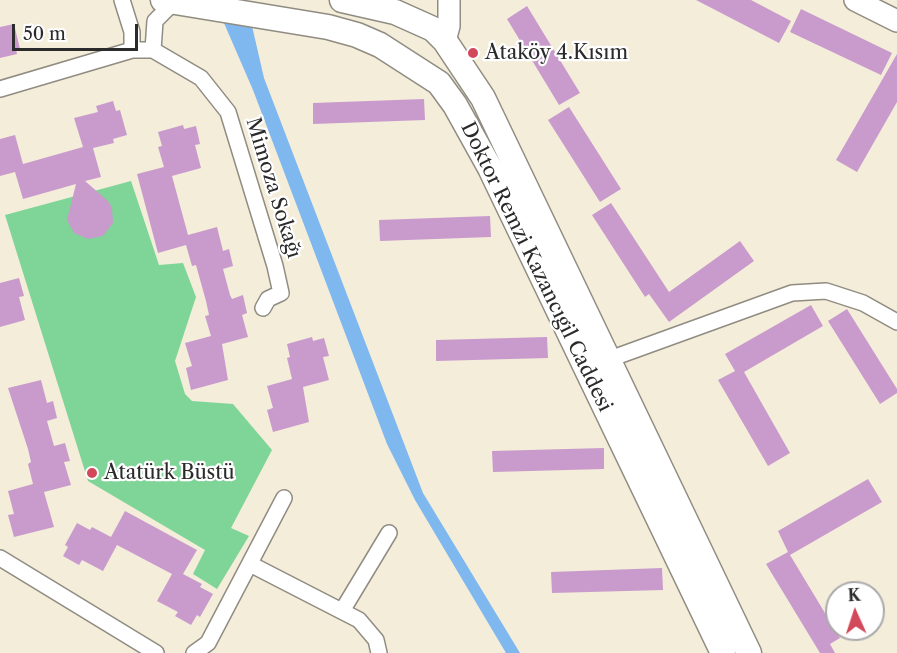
<!DOCTYPE html>
<html>
<head>
<meta charset="utf-8">
<style>
  body { margin:0 }
  #map { position:relative; width:897px; height:653px; overflow:hidden; background:#f4edda; font-family:"Libre Caslon Text",serif }
  canvas { display:block }
  .north { position:absolute; left:825px; top:581px; width:60px; height:60px; box-sizing:border-box; background:#fff; border:2px solid #aaa; border-radius:50%; rotate:357deg; font-size:16px; font-weight:700; line-height:24px; text-align:center; color:#2b2b2b }
  .north::after { content:''; display:block; margin:auto; width:21px; height:27px; background:#d1495b; clip-path:polygon(50% 0,100% 100%,50% 72%,0 100%) }
  .scale { position:absolute; left:12px; top:24px; width:126px; height:27px; box-sizing:border-box; border:3px solid #2b2b2b; border-top:0; padding-left:8px; font-size:18px; line-height:21px; white-space:nowrap; color:#2b2b2b; -webkit-text-stroke:4px #fff; paint-order:stroke }
</style>
</head>
<body>
<div id="map">
<canvas width="897" height="653"></canvas>
<div class="north">K</div>
<div class="scale">50 m</div>
</div>
<script>
const ctx = document.querySelector('canvas').getContext('2d');
ctx.lineJoin = 'round';
function fillPath(path, color) {
  ctx.fillStyle = color;
  ctx.fill(path, 'evenodd');
}
function poly(rows) {
  const path = new Path2D();
  for (const r of rows) {
    path.moveTo(r[0], r[1]);
    for (let i = 2; i < r.length; i += 2) path.lineTo(r[i], r[i + 1]);
  }
  return path;
}
function stroke(path, color, width, dash) {
  ctx.strokeStyle = color;
  ctx.lineWidth = width;
  ctx.lineCap = dash ? 'butt' : 'round';
  ctx.setLineDash(dash || []);
  ctx.stroke(path);
}
function write(font, color, halo, rows, align = 'center') {
  ctx.font = font + ' "Libre Caslon Text",serif';
  ctx.lineWidth = 4.5;
  ctx.setLineDash([]);
  ctx.textBaseline = 'middle';
  ctx.strokeStyle = halo;
  ctx.fillStyle = color;
  for (const [text, x, y, turn = 0] of rows) {
    ctx.save();
    ctx.translate(x, y);
    ctx.rotate((+turn || 0) * Math.PI / 180);
    ctx.textAlign = isNaN(turn) ? turn : align;
    if (halo) ctx.strokeText(text, 0, 0);
    ctx.fillText(text, 0, 0);
    ctx.restore();
  }
}
fillPath(poly([
  [131,181,159,265,183,263,196,297,175,361,185,394,192,401,233,404,272,450,231,528,249,536,217,589,193,574,205,550,88,481,5,215]
]), '#7fd497');
fillPath(poly([
  [214,0,246,0,264,78,423,493,520,653,506,653,415,500,387,444,253,90]
]), '#7eb8ef');
fillPath(poly([
  [696,0,751,0,791,21,779,43],
  [527,6,580,93,559,105,507,19],
  [801,9,892,53,881,75,790,32],
  [14,24,20,49,16,49,17,54,0,58,0,27],
  [897,54,897,102,857,172,836,160],
  [424,99,425,120,313,124,313,103],
  [113,101,116,111,120,110,127,135,113,139,114,143,93,148,101,177,85,181,108,201,112,208,113,223,103,236,88,239,74,233,67,220,76,184,23,199,15,172,0,176,0,139,15,135,23,164,83,147,74,118,98,112,96,106],
  [569,107,621,189,600,202,548,120],
  [183,125,184,129,196,126,200,144,195,145,201,168,172,176,188,235,217,227,223,251,229,249,233,266,223,269,230,295,232,299,243,295,247,313,242,315,248,337,222,344,228,380,191,390,186,368,192,366,185,343,211,336,205,316,209,315,206,301,196,265,192,266,186,245,158,253,137,174,164,167,158,147,162,146,158,132],
  [611,203,669,292,740,241,754,261,669,322,649,294,645,297,592,215],
  [490,216,491,237,380,241,379,220],
  [19,278,24,296,19,297,25,320,0,327,0,283],
  [811,305,823,326,744,372,790,453,768,466,718,380,735,371,725,354],
  [847,309,897,389,897,393,880,404,828,321],
  [312,337,313,341,324,338,329,356,323,357,329,380,303,387,309,422,273,432,267,410,273,408,267,386,292,379,287,358,290,357,287,344],
  [547,337,548,358,436,361,436,340],
  [41,380,47,403,53,401,57,418,47,421,54,446,65,443,70,461,64,462,71,485,44,492,54,527,14,537,8,515,14,514,8,491,33,484,28,464,31,462,28,449,8,388],
  [604,448,604,469,493,472,492,451],
  [868,479,882,502,790,555,840,638,830,644,835,653,820,653,766,564,788,552,778,531],
  [125,511,197,550,183,574,202,584,200,587,213,594,200,617,197,615,191,625,175,616,178,612,157,601,172,574,117,545,103,571,82,560,79,565,63,556,68,547,65,545,77,523,90,530,92,527,111,537],
  [662,568,663,590,552,593,551,572]
]), '#c99bcc');
const street = poly([
  [122,0,132,32,132,50],
  [153,50,155,21,174,2],
  [0,89,132,50,153,50,201,78,228,112,275,266,281,293,268,299,263,308],
  [607,360,792,293,826,291,863,303,897,322],
  [0,558,156,653],
  [250,564,359,620,376,640,379,653],
  [342,611,389,533],
  [194,653,208,643,284,498]
]);
const secondary = poly([
  [855,0,897,21],
  [445,41,449,26,449,0]
]);
const primary = poly([
  [163,0,328,27,357,35,380,45,439,83,455,105,490,168,723,653],
  [342,0,395,12,433,29,445,41,483,98,749,653]
]);
stroke(street, '#908c82', 18);
stroke(secondary, '#908c82', 24);
stroke(primary, '#908c82', 27);
stroke(street, '#fff', 15);
stroke(secondary, '#fff', 21);
stroke(primary, '#fff', 24);
for (const [x, y, r, color] of [
  [473,53,6,"#d1495b"],
  [92,473,6,"#d1495b"]
]) {
  const dot = new Path2D();
  dot.arc(x, y, r, 0, 2 * Math.PI);
  ctx.fillStyle = color;
  ctx.fill(dot);
  stroke(dot, '#fff', 2);
}
write('20px', '#2b2b2b', '#fff', [
  ["Ataköy 4.Kısım",485,53],
  ["Atatürk Büstü",104,473]
], 'left');
write('20px', '#2b2b2b', '#fff', [
  ["Mimoza Sokağı",273,188,73],
  ["Doktor Remzi Kazancıgil Caddesi",536,267,64]
]);
</script>
</body>
</html>
